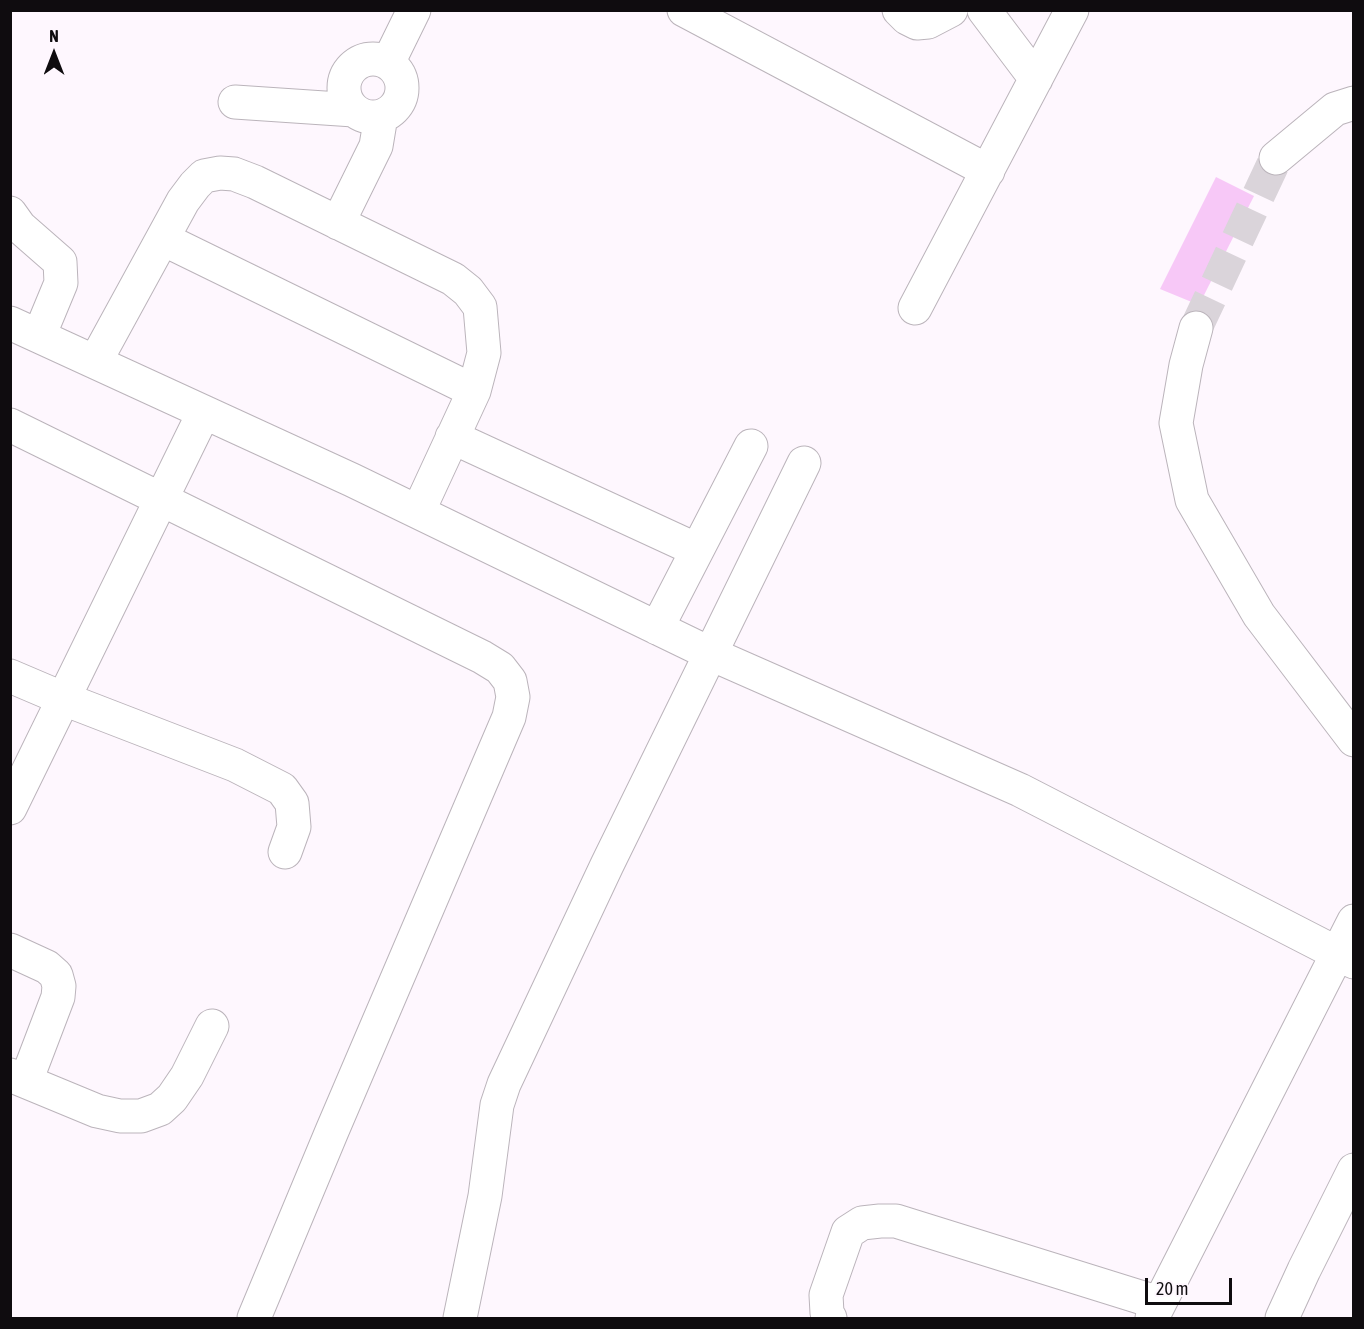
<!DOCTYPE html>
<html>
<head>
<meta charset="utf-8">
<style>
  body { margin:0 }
  #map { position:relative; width:1364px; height:1329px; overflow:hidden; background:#fef7fe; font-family:"Asap Condensed",sans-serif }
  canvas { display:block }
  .frame { position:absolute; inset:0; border:12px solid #0f0c0f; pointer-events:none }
  .north { position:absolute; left:24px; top:24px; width:60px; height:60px; -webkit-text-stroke:4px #fef7fe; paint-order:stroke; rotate:0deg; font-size:16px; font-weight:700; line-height:24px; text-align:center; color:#0f0c0f }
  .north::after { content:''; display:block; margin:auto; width:21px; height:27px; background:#0f0c0f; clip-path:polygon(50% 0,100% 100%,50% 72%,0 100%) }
  .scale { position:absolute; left:1145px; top:1278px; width:87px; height:27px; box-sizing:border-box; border:3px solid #0f0c0f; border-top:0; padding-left:8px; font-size:18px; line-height:21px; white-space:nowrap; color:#0f0c0f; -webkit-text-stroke:4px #fef7fe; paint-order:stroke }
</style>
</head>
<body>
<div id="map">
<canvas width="1364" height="1329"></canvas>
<div class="frame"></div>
<div class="north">N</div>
<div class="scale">20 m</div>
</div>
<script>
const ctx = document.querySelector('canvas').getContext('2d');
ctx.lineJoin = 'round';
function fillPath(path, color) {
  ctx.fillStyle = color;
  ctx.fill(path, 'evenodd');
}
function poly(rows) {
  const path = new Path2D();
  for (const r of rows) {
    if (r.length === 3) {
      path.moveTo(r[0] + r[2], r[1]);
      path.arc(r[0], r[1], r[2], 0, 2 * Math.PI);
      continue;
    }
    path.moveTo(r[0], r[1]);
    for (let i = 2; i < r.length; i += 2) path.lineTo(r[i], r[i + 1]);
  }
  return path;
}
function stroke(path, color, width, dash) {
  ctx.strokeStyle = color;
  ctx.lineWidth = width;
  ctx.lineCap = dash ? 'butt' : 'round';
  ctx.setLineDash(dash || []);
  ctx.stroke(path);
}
fillPath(poly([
  [1216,177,1254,196,1199,305,1160,289]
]), '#f7c8f7');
stroke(poly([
  [1196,328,1276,158]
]), '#dad4da', 33, [33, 16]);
const minor = poly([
  [684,10,988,171],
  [899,10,907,18,917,23,928,22,951,10],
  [984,10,1036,79],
  [373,88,29],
  [388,63,414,10],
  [235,102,354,110],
  [1276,158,1335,109,1354,103],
  [10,213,20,227,60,262,61,283,39,336],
  [338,223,376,146,381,116],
  [163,239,474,391],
  [915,308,1072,10],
  [10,323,352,480,711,654,1020,790,1354,962],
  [1196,328,1186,365,1176,423,1192,500,1259,615,1354,740],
  [95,362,183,201,195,185,204,176,220,173,234,174,255,182,453,279,468,291,480,307,484,353,474,391,418,512],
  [10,425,482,657,500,668,510,681,513,697,509,717,332,1131,254,1318],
  [452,437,697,550],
  [657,628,751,446],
  [10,676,64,699,235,765,282,789,292,803,294,827,285,852],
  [10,808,204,412],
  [10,950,47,967,56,975,59,986,58,997,26,1081],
  [10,1075,97,1111,120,1116,141,1116,160,1109,172,1098,187,1076,212,1026],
  [460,1318,485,1196,497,1105,504,1084,607,865,804,463],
  [830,1318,827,1313,826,1295,848,1232,862,1223,880,1221,896,1221,1159,1303],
  [1152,1318,1354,921],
  [1282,1318,1304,1270,1354,1170]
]);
stroke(minor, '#bbb4bb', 35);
stroke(minor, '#fff', 33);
</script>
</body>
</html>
